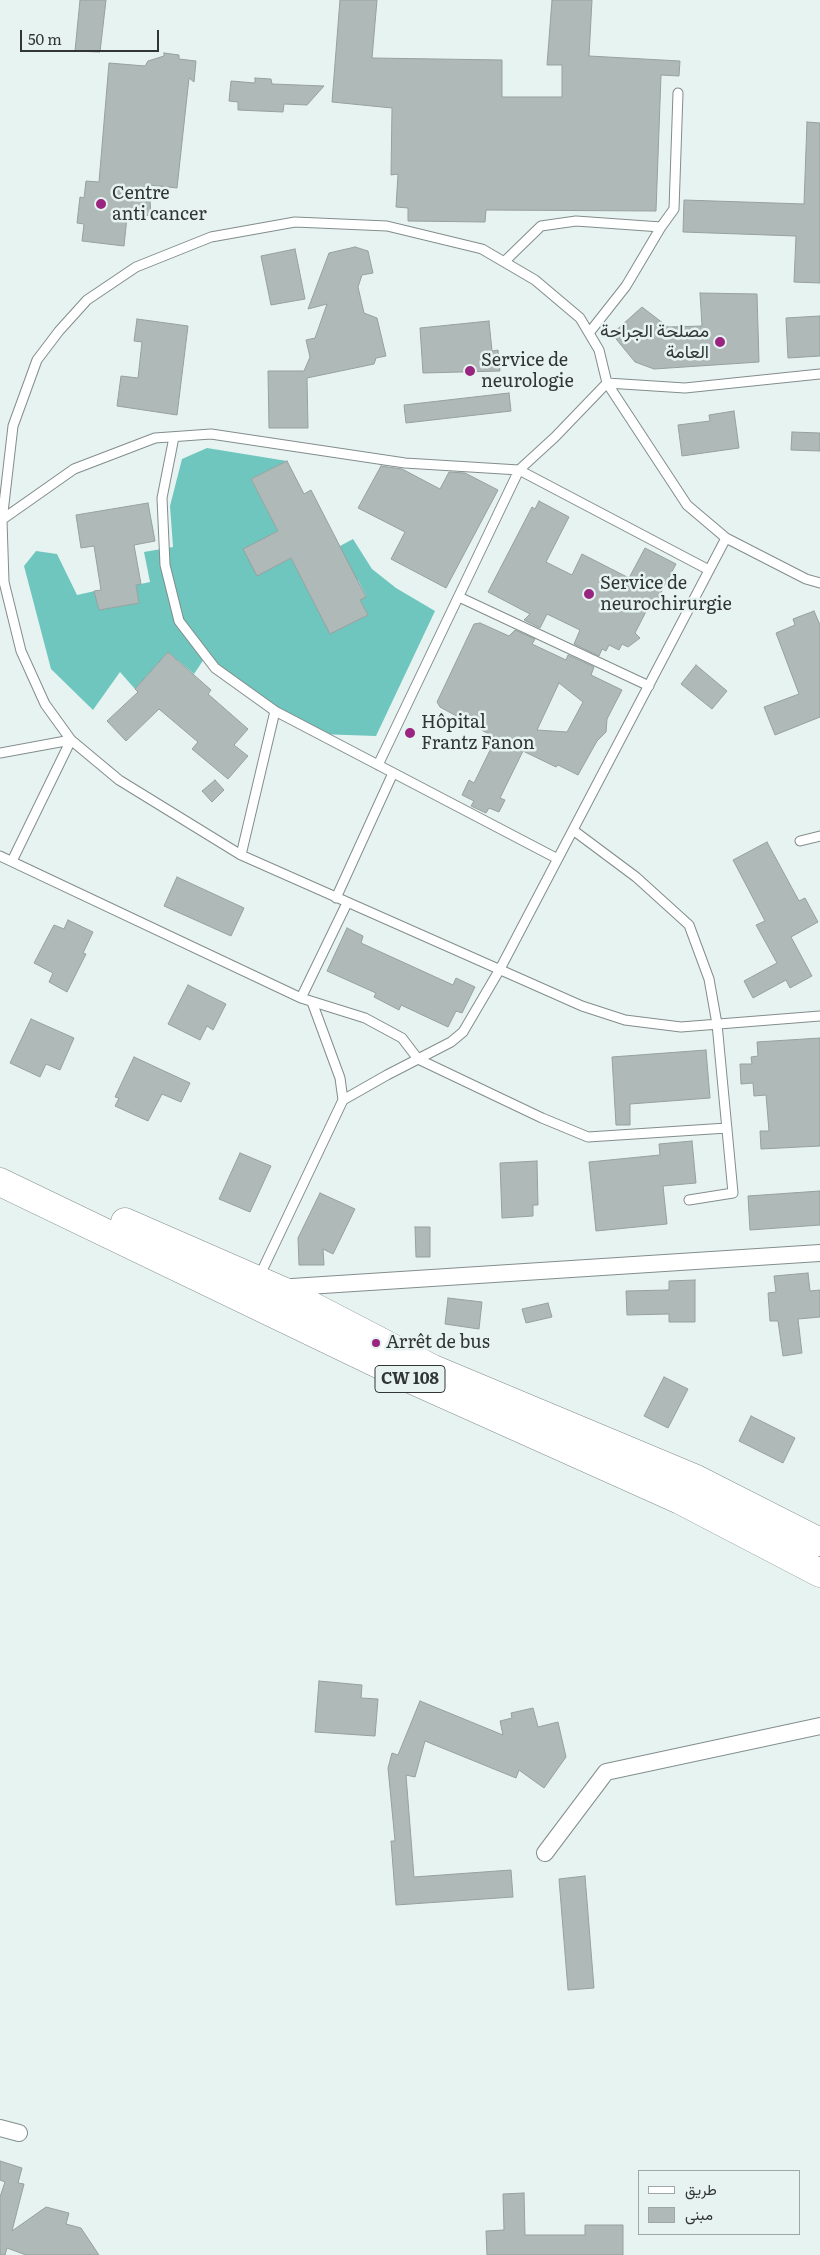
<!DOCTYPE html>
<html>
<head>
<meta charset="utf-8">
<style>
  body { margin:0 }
  #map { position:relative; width:820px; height:2255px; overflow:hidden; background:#e7f3f1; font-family:Literata,Vazirmatn,serif }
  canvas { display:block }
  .legend { position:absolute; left:638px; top:2170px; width:162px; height:65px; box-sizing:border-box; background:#e7f3f1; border:1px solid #9ea7a6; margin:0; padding:6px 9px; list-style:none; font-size:15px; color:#313635 }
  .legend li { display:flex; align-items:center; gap:10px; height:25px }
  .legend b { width:25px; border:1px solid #9ea7a6 }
  .scale { position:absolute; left:20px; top:30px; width:139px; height:22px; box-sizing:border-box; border:2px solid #313635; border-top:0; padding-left:6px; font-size:15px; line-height:18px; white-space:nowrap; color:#313635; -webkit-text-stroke:4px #e7f3f1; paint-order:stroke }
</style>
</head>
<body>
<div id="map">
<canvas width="820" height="2255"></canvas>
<ul class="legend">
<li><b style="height:6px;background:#fff"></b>طريق</li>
<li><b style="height:14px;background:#aeb9b8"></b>مبنى</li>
</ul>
<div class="scale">50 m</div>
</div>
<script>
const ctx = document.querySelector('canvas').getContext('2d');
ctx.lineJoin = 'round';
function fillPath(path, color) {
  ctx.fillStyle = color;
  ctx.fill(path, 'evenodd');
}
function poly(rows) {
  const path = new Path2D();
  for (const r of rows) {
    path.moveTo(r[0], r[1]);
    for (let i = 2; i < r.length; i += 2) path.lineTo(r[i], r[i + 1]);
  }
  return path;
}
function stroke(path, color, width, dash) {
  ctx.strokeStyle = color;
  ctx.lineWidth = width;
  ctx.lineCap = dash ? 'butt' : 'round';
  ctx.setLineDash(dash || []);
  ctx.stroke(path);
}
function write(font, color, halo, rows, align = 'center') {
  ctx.font = font + ' Literata,Vazirmatn,serif';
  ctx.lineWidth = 5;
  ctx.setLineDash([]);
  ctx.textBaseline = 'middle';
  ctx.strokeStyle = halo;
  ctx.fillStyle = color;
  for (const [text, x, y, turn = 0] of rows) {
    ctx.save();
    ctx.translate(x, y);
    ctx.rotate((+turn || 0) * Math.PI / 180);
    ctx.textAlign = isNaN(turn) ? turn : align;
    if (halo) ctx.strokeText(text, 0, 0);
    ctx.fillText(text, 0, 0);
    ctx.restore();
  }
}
fillPath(poly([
  [207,448,287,461,251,479,278,531,244,549,258,575,291,558,330,633,368,615,360,600,366,596,358,580,351,583,340,546,353,539,372,569,396,588,435,611,376,736,318,734,275,711,206,656,194,674,168,652,135,689,120,672,93,710,51,669,24,566,36,551,57,554,77,595,95,591,99,610,139,603,136,585,150,582,144,552,173,547,170,506,182,459]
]), '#6ec6be');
const building = poly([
  [80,0,106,0,100,52,75,51,80,0],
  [340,0,377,0,372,58,502,60,502,97,562,97,562,65,547,65,552,0,592,0,589,56,680,61,679,76,661,75,656,211,486,210,485,222,408,221,408,208,396,207,398,174,391,175,392,108,332,102,340,0],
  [164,53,179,55,179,59,196,61,194,82,189,78,177,188,149,185,151,215,127,217,124,246,82,241,84,224,77,223,80,197,84,198,86,181,99,182,109,63,145,66,148,61,164,56,164,53],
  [255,78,271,79,272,84,324,86,307,105,284,104,283,112,238,110,238,102,229,101,231,81,255,83,255,78],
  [807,122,820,123,820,283,794,282,796,236,683,232,684,200,804,204,807,122],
  [355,247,368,251,373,273,362,275,358,287,364,313,377,318,386,356,376,358,374,364,307,378,308,428,269,428,268,371,304,371,310,357,306,340,315,338,327,304,308,309,329,253,355,247],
  [295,249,305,299,271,305,261,256,295,249],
  [700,293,757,294,759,362,654,369,635,362,612,334,642,307,668,327,702,326,700,293],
  [820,316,820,356,788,358,786,318,820,316],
  [137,319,188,326,177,415,117,406,121,376,138,378,142,342,134,341,137,319],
  [489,321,492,351,498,350,500,371,423,373,420,328,489,321],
  [509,393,511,411,406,423,404,405,509,393],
  [734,411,739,448,682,456,678,425,710,421,709,415,734,411],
  [792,432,820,433,820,451,791,450,792,432],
  [287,461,304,494,311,490,366,597,360,600,368,615,330,634,291,558,257,576,243,549,278,531,251,479,287,461],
  [381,466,402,469,440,489,449,472,465,473,498,490,446,588,391,559,405,532,358,508,381,466],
  [539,501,569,517,546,562,572,575,582,554,629,578,645,548,676,564,657,600,653,598,635,633,640,638,628,647,622,644,619,650,609,645,606,651,602,649,599,656,574,644,580,630,547,614,540,628,524,620,530,614,488,592,532,507,535,509,539,501],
  [148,503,155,541,134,545,141,584,136,585,139,603,99,610,94,591,101,590,94,546,81,548,76,515,148,503],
  [814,611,820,625,820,717,775,735,764,707,799,694,776,633,795,625,793,619,814,611],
  [480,623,509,636,515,630,535,639,532,644,566,660,568,655,594,667,591,675,622,690,607,719,606,732,597,741,578,775,558,765,556,767,523,751,500,798,505,800,499,812,489,808,486,813,471,806,474,801,462,795,469,780,474,783,496,738,440,707,437,702,474,624,480,623],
  [559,683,583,702,567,732,537,730,559,683],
  [168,652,211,690,208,694,248,729,234,745,248,756,228,779,192,749,198,742,159,709,126,741,107,721,138,692,135,689,168,652],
  [696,665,727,691,712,709,681,684,696,665],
  [215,780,224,790,212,802,202,791,215,780],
  [767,842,799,901,805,898,818,922,791,937,812,976,790,988,786,980,753,998,744,981,777,963,756,925,765,921,733,860,767,842],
  [177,877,244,908,231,936,164,906,177,877],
  [68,920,93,932,83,953,86,954,67,992,49,982,53,973,34,963,54,925,64,929,68,920],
  [347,928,363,936,361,943,453,985,456,978,475,987,462,1013,456,1011,448,1027,401,1005,399,1010,374,997,376,993,327,971,347,928],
  [188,985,226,1004,213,1030,207,1026,200,1040,168,1024,188,985],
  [31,1019,74,1038,60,1070,46,1064,40,1077,10,1063,31,1019],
  [820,1038,820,1146,761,1149,760,1131,769,1131,766,1095,754,1096,753,1083,741,1084,740,1064,752,1064,751,1057,758,1056,757,1042,820,1038],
  [706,1050,710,1098,630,1104,630,1125,616,1125,612,1057,706,1050],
  [134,1057,190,1083,181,1102,162,1094,148,1121,115,1106,119,1098,115,1097,134,1057],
  [692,1141,696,1183,663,1186,667,1224,596,1231,589,1162,660,1155,659,1144,692,1141],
  [240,1153,271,1166,250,1212,219,1199,240,1153],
  [537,1161,538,1205,533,1205,533,1216,502,1218,500,1163,537,1161],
  [820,1191,820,1225,750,1230,748,1196,820,1191],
  [320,1193,355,1209,333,1254,323,1249,324,1265,299,1265,298,1238,320,1193],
  [415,1227,430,1227,430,1257,416,1257,415,1227],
  [808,1273,810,1291,820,1290,820,1317,798,1319,802,1353,783,1356,778,1321,770,1321,768,1293,776,1292,774,1276,808,1273],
  [695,1280,695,1322,669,1322,669,1314,627,1315,626,1291,669,1290,669,1281,695,1280],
  [448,1298,482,1302,479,1329,445,1324,448,1298],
  [548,1303,552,1317,526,1323,522,1309,548,1303],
  [664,1377,688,1389,668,1428,644,1416,664,1377],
  [751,1416,795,1438,783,1463,739,1441,751,1416],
  [319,1681,362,1685,361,1698,378,1699,375,1736,315,1732,319,1681],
  [420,1701,503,1735,500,1721,512,1718,511,1713,533,1708,538,1727,558,1722,566,1757,544,1788,519,1770,516,1778,425,1741,415,1777,406,1775,414,1877,511,1870,513,1897,396,1905,391,1841,395,1841,388,1768,392,1753,398,1755,420,1701],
  [585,1876,594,1988,568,1990,559,1879,585,1876],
  [0,2161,22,2168,18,2183,24,2184,12,2231,46,2207,69,2213,66,2224,81,2228,99,2255,26,2255,7,2248,5,2255,0,2255,0,2197,5,2182,0,2180,0,2161],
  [524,2193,525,2235,585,2235,585,2225,623,2225,623,2255,487,2255,486,2231,504,2230,503,2194,524,2193]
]);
fillPath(building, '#aeb9b8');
stroke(building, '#96a19f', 1);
const service = poly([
  [504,262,541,226,576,221,661,227],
  [589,333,626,286,661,227,674,209,678,93],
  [174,437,162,498,165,565,179,621,215,668,275,711,556,858],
  [0,521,74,469,155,438,211,434,405,463,519,470,709,570],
  [820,583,806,579,726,538,687,505,607,383,599,350,580,318,535,280,482,249,387,226,295,222,211,237,136,267,87,300,59,331,37,360,13,426,2,521,4,582,21,651,45,704,71,740,119,780,241,855,582,1006,625,1020,681,1027,820,1016],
  [459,597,649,686],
  [0,753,71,740],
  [378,765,519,470,555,437,607,383,685,388,820,374],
  [573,830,636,877,689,925,709,979,717,1024,733,1193,689,1200],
  [800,841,820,836],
  [241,855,275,711],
  [0,856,301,998,365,1018,402,1038,418,1059,542,1118,588,1137,727,1128],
  [12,861,71,740],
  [336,898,393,773],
  [301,998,347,903],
  [343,1100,387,1075,451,1042,463,1032,500,969,726,538],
  [259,1277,343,1100,340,1078,312,1002]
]);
const minor = poly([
  [284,1291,292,1287,820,1253],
  [545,1853,606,1772,820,1726],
  [0,2128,19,2133]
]);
const trunk = poly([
  [0,1182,399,1374,680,1500,820,1573],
  [125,1222,283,1291,433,1369,696,1479,820,1542]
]);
stroke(service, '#828d8c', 11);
stroke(minor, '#828d8c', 18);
stroke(trunk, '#828d8c', 29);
stroke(service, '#fff', 9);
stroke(minor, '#fff', 16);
stroke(trunk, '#fff', 28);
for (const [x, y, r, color] of [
  [101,204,6,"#992581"],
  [720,342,6,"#992581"],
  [470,371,6,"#992581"],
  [589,594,6,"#992581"],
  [410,733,6,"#992581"],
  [376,1343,5,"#992581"]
]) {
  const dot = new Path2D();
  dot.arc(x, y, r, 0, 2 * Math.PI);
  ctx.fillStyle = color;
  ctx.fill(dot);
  stroke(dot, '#e7f3f1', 2);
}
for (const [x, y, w] of [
  [410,1379,70]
]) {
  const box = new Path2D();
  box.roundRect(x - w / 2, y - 13.5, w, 27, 4);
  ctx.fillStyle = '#e7f3f1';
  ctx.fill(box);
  stroke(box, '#313635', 1);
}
write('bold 16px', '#313635', null, [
  ["CW 108",410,1379]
]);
write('18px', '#313635', '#e7f3f1', [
  ["Centre",112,194],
  ["anti cancer",112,215],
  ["مصلحة الجراحة",709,332,"right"],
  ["العامة",709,353,"right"],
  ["Service de",481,361],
  ["neurologie",481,382],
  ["Service de",600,584],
  ["neurochirurgie",600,605],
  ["Hôpital",421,723],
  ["Frantz Fanon",421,744],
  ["Arrêt de bus",386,1343]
], 'left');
</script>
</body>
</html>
